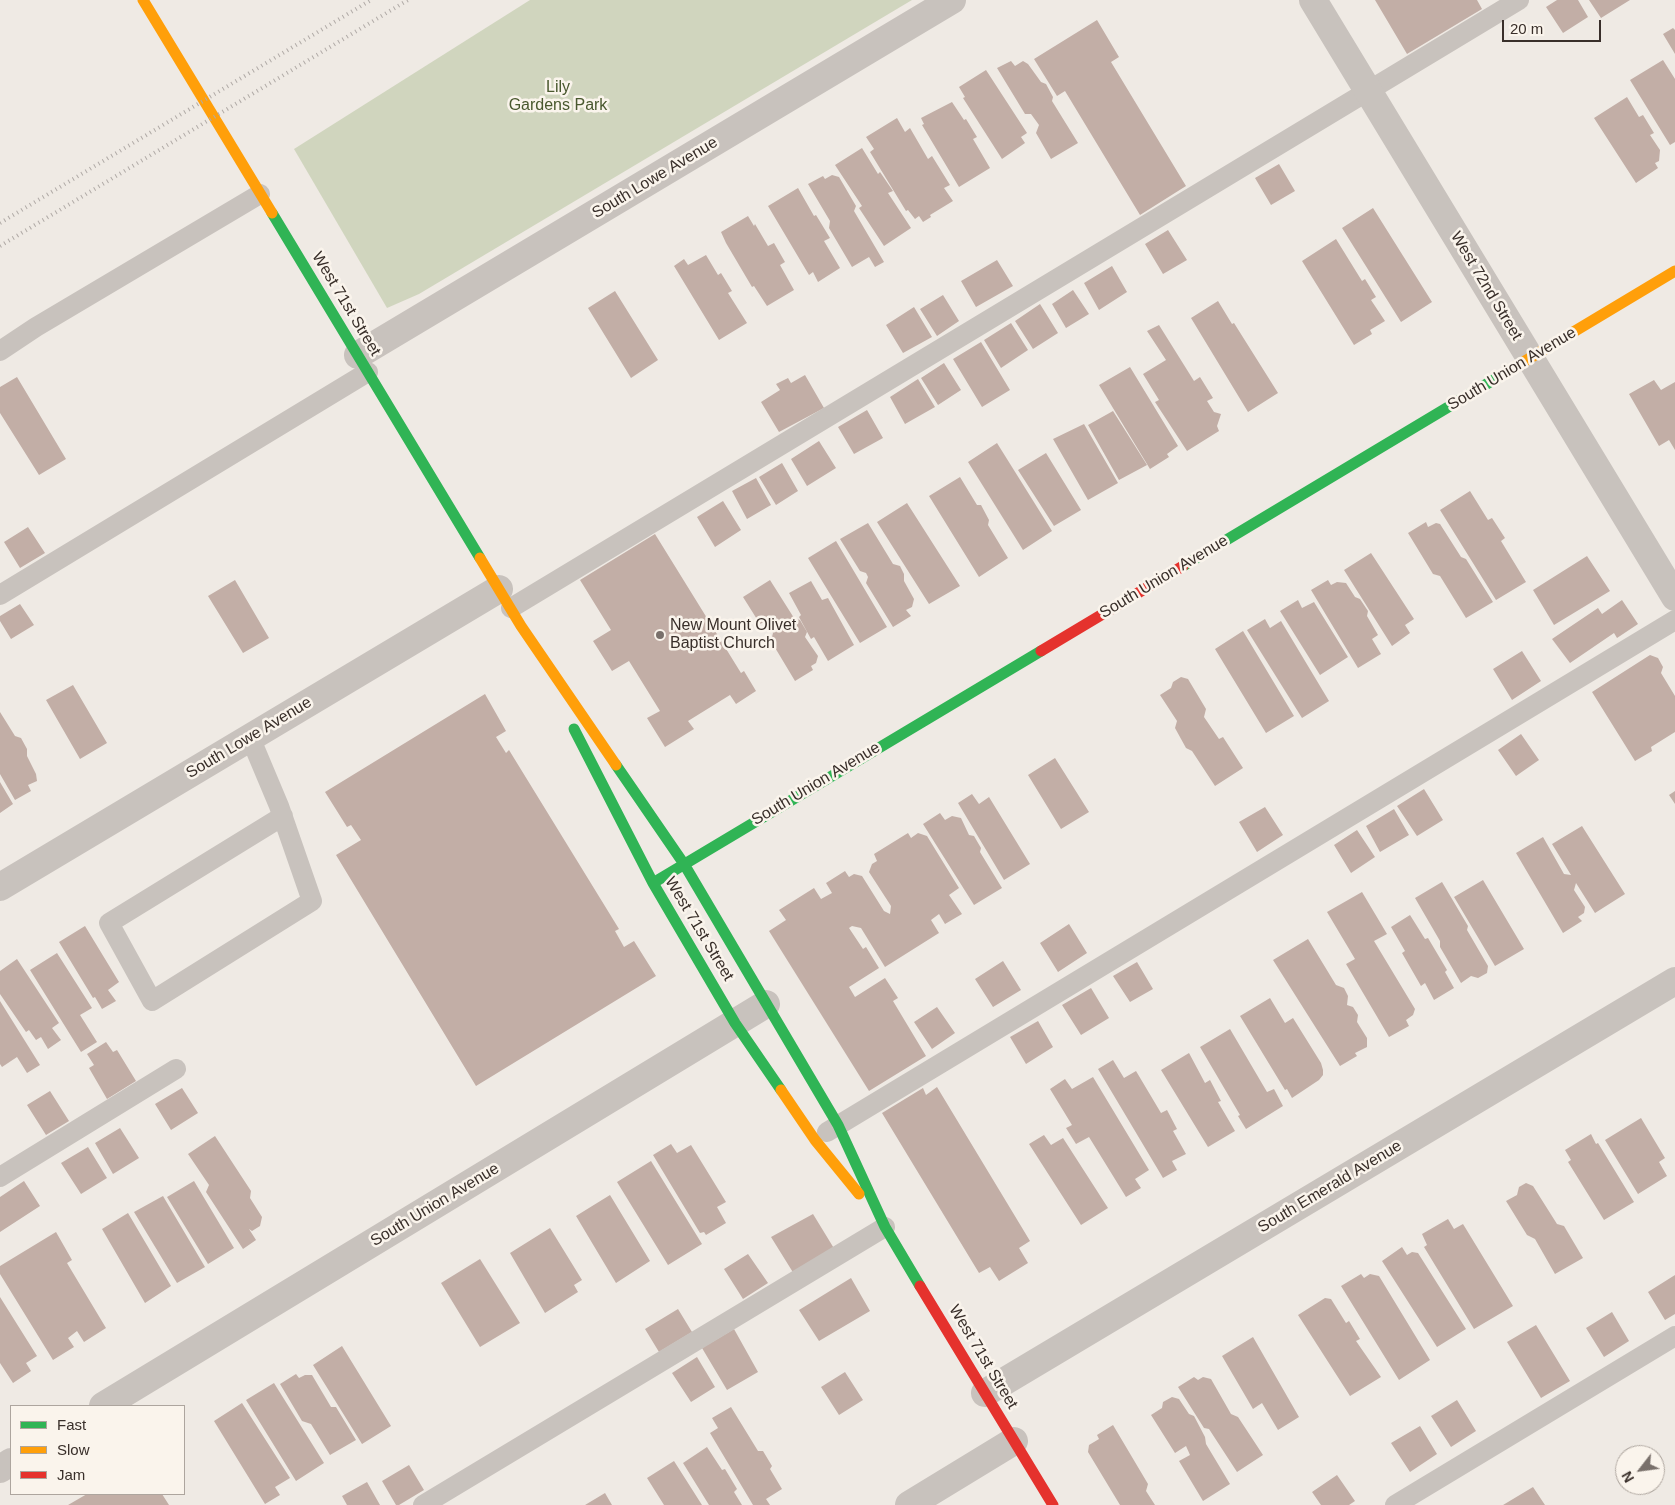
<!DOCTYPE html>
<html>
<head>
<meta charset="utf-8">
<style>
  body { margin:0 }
  #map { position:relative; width:1675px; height:1505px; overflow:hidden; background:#efeae4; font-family:Arial,sans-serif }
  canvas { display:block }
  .legend { position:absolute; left:10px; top:1405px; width:175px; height:90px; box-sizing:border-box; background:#faf4ec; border:1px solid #ada59e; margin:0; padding:6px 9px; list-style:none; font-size:15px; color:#392f2a }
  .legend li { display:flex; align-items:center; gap:10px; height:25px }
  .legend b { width:25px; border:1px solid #ada59e }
  .north { position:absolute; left:1615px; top:1445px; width:50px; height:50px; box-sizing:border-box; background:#faf4ec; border:1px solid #ada59e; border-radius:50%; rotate:240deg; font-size:14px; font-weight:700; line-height:20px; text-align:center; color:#392f2a }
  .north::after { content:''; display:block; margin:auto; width:18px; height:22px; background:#79706b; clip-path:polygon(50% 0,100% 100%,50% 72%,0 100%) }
  .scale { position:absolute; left:1502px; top:20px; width:99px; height:22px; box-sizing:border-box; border:2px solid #392f2a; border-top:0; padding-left:6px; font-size:15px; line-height:18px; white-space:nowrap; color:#392f2a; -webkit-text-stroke:4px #faf4ec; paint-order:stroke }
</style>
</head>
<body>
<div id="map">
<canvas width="1675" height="1505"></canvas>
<ul class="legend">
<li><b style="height:6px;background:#30b455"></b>Fast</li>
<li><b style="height:6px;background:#ff9f0a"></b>Slow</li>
<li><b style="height:6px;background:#e5322d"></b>Jam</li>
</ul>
<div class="north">N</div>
<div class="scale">20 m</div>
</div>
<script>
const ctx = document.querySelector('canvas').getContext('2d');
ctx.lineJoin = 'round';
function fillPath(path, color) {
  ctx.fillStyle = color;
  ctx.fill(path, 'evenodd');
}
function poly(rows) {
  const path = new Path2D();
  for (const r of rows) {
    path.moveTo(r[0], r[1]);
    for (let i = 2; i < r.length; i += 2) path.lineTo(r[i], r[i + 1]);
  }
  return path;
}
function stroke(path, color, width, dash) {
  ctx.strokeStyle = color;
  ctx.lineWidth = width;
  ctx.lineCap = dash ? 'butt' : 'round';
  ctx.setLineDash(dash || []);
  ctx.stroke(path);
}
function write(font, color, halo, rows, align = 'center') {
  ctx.font = font + ' Arial,sans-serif';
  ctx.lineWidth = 5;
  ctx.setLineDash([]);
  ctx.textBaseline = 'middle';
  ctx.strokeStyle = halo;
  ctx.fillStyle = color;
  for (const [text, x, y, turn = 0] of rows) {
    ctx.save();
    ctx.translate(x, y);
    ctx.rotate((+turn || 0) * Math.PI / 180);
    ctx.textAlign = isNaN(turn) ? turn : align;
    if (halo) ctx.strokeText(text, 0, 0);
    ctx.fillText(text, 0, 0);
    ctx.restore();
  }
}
fillPath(poly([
  [530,0,912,0,419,294,387,308,294,149]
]), '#d0d5be');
fillPath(poly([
  [1375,0,1477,0,1482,9,1407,54],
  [1557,0,1578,0,1588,17,1563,33,1546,7],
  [1589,0,1630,0,1601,18],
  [1097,20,1119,57,1111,62,1186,186,1140,215,1065,91,1057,96,1034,59],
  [1673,28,1675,30,1675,54,1663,34],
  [1663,60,1675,79,1675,142,1670,145,1630,80],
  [1011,61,1015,66,1023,61,1028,64,1041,82,1046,84,1053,97,1052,101,1078,143,1051,159,1036,133,1039,125,1031,114,1025,114,997,68],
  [986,70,1027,133,1021,137,1025,143,1002,159,963,98,965,97,959,87],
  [1627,97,1639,117,1643,115,1654,133,1650,135,1660,150,1659,161,1655,163,1658,168,1636,183,1594,118],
  [952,102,964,120,966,119,977,137,973,139,990,168,959,187,922,125,924,124,921,118],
  [897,118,905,132,910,128,928,159,932,156,950,185,944,188,953,201,930,215,931,217,923,222,919,216,915,219,908,210,906,211,870,152,874,149,866,137],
  [862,148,878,174,880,172,893,191,888,193,911,228,884,246,859,208,862,206,835,165],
  [1279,164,1295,191,1271,205,1255,178],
  [832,175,839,177,856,206,854,211,884,262,875,267,869,257,852,267,829,228,830,221,808,184,823,176,825,179],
  [798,188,814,216,816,215,830,238,824,241,840,268,818,282,813,272,809,275,768,206],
  [1373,208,1432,302,1401,322,1342,228],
  [748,216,754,226,755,224,768,246,774,243,785,262,780,265,794,290,767,306,754,286,752,287,726,243,721,232],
  [1168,230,1187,260,1163,274,1145,244],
  [1336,239,1362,281,1365,279,1376,297,1371,300,1385,321,1370,330,1372,334,1354,345,1302,261],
  [706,255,718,275,721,273,732,291,728,293,747,323,719,340,674,266,684,259,688,265],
  [997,260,1013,286,976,307,961,281],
  [1112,266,1127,292,1099,310,1084,283],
  [1073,290,1089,314,1066,328,1052,304],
  [615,291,658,360,631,378,588,308],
  [943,295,959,321,937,336,920,309],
  [1218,301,1232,324,1234,323,1278,393,1248,412,1191,318],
  [1040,304,1058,333,1033,349,1015,321],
  [914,307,932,337,903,353,886,325],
  [1011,323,1028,350,1001,368,984,340],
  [1159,325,1194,381,1200,377,1213,398,1207,401,1214,412,1221,414,1217,426,1219,431,1187,451,1155,402,1159,400,1143,374,1166,360,1147,331],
  [981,342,1010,390,982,407,953,359],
  [944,363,961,390,938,405,921,378],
  [1130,367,1178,446,1167,454,1169,457,1150,469,1099,385],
  [805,375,824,408,779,432,761,402,780,390,776,384,788,378,791,383],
  [17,377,66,459,39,475,0,413,0,387],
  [918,379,935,407,905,424,890,397],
  [1654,380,1661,390,1675,382,1675,450,1669,440,1659,446,1629,394],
  [867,410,883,438,854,454,838,427],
  [1113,411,1147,465,1119,480,1088,425],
  [1084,424,1118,483,1088,500,1053,439],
  [819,441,836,468,807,486,791,459],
  [997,443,1052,531,1023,550,968,462],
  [1046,453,1081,510,1054,526,1018,470],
  [782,463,798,491,776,505,759,477],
  [960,477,977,505,981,505,989,520,988,525,1008,558,979,577,929,496],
  [756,478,771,505,747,519,732,491],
  [1470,491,1488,520,1492,518,1505,538,1501,541,1526,582,1496,600,1440,510],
  [723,501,741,530,715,547,697,517],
  [907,503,960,586,929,604,877,522],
  [1426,522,1428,527,1436,523,1440,524,1461,557,1466,559,1493,602,1466,618,1440,576,1433,574,1408,533],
  [868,523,893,564,900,566,904,574,904,581,914,599,912,607,906,610,911,616,893,627,866,583,868,577,866,573,860,571,840,539],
  [28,527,45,553,20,568,4,542],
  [655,534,741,673,744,671,756,691,736,704,730,695,688,721,694,729,665,747,647,718,660,711,629,661,612,671,593,641,611,630,580,580],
  [836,541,887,627,860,643,808,558],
  [1371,553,1414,619,1405,625,1410,633,1392,646,1344,570],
  [1587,556,1610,591,1554,625,1533,590],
  [235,580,269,638,243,653,208,596],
  [770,580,794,618,800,620,807,632,805,637,818,656,816,663,811,666,813,670,795,681,771,641,773,633,766,621,760,624,743,597],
  [1328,580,1331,585,1337,582,1346,583,1355,597,1360,599,1368,611,1367,616,1378,635,1372,639,1381,654,1358,668,1311,590],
  [811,581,822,600,828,598,854,645,828,661,814,637,811,639,799,617,801,615,789,593],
  [1298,600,1302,608,1314,602,1348,657,1320,675,1280,611],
  [1622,600,1638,624,1617,638,1614,633,1570,663,1552,639,1598,608,1602,614],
  [20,604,34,625,11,639,0,621,0,616],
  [1265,619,1270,628,1281,621,1329,701,1302,718,1247,630],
  [1243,631,1294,716,1266,733,1215,649],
  [1522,651,1541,681,1512,700,1493,669],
  [1650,655,1658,658,1663,667,1661,673,1675,696,1675,732,1651,747,1652,751,1635,761,1592,692],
  [1181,677,1188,679,1206,709,1204,717,1219,739,1223,737,1243,768,1215,786,1192,751,1186,748,1175,728,1177,721,1160,695,1171,688,1173,682],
  [73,685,107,743,80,759,46,700],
  [485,694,506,731,496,737,506,753,509,750,619,929,615,931,624,947,634,941,656,976,476,1086,336,855,361,840,351,825,347,827,325,792],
  [0,712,15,736,21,738,27,749,27,756,36,774,37,781,28,785,31,791,15,800,0,774],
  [1521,734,1539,760,1516,776,1498,750],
  [1055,758,1089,812,1061,829,1028,775],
  [0,782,13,804,0,813],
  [1424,789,1443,820,1417,836,1397,806],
  [1675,791,1675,804,1669,795],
  [972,794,979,804,989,797,1030,864,1004,880,958,803],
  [1265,807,1283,835,1257,852,1239,822],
  [1394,809,1409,835,1380,852,1366,826],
  [940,813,945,820,952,816,961,818,969,835,974,836,981,848,980,852,1002,888,974,905,923,824],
  [1582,826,1625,894,1595,913,1576,883,1574,890,1585,907,1584,913,1578,917,1582,921,1563,933,1516,853,1543,837,1564,874,1571,875,1552,844],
  [1357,830,1375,857,1351,873,1334,845],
  [908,833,911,838,918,833,927,836,959,888,949,895,962,914,945,924,939,914,931,920,939,933,885,967,861,928,852,926,849,928,863,949,866,947,879,968,849,987,855,997,885,978,898,998,893,1001,926,1056,869,1091,769,931,786,920,779,910,814,888,821,899,832,893,826,883,845,871,849,877,854,874,862,876,884,911,890,914,891,906,869,872,872,864,877,861,874,854],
  [1483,880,1524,949,1495,966,1454,897],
  [1442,882,1468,926,1467,930,1488,966,1487,973,1478,978,1471,976,1461,983,1440,947,1440,941,1415,898],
  [1362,892,1387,934,1374,941,1415,1009,1413,1015,1406,1020,1409,1026,1389,1037,1346,964,1355,959,1327,912],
  [1410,915,1425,939,1428,938,1447,970,1445,972,1454,988,1434,1000,1425,983,1421,986,1402,953,1405,951,1391,927],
  [1069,924,1087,953,1058,972,1040,943],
  [85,926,119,982,108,990,116,1001,102,1009,95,997,93,998,59,942],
  [1308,939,1336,985,1344,988,1348,996,1347,1005,1353,1007,1358,1015,1357,1022,1367,1038,1367,1047,1355,1053,1357,1056,1340,1066,1273,960],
  [57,953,92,1008,80,1015,97,1042,81,1052,30,970],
  [17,959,59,1023,52,1028,61,1040,48,1049,41,1037,36,1040,29,1030,26,1032,0,994,0,971],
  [1003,961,1021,990,993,1007,975,979],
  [1137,962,1153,989,1130,1002,1113,976],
  [1091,988,1109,1018,1081,1035,1062,1005],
  [1270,998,1285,1023,1293,1018,1321,1063,1323,1070,1323,1075,1319,1080,1292,1098,1287,1089,1285,1090,1240,1016],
  [0,1001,40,1065,27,1073,17,1057,2,1067,0,1064],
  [937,1007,955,1033,932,1049,914,1022],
  [1038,1021,1053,1047,1026,1064,1010,1037],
  [1230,1029,1267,1092,1274,1089,1283,1106,1246,1129,1238,1116,1240,1115,1200,1047],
  [106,1042,113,1052,117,1050,136,1081,107,1099,89,1068,94,1065,87,1054],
  [1189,1053,1205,1083,1210,1080,1221,1101,1218,1102,1235,1131,1208,1147,1161,1070],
  [1113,1060,1124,1078,1136,1071,1161,1113,1167,1110,1177,1129,1173,1131,1186,1154,1172,1161,1177,1170,1163,1178,1098,1069],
  [1093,1077,1149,1170,1135,1179,1141,1188,1126,1197,1089,1137,1076,1144,1066,1128,1072,1125,1050,1089,1065,1079,1072,1089],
  [937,1087,1030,1241,1019,1248,1028,1263,999,1281,990,1267,979,1273,882,1113,923,1088,926,1095],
  [182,1088,198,1113,171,1130,155,1104],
  [50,1091,69,1121,46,1135,27,1105],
  [1641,1118,1665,1158,1659,1162,1667,1176,1638,1194,1605,1140],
  [120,1128,139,1158,113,1174,95,1143],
  [1591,1134,1596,1144,1598,1143,1634,1202,1604,1220,1568,1162,1571,1160,1565,1150],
  [1044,1135,1051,1145,1063,1138,1108,1208,1081,1225,1029,1144],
  [215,1136,251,1191,250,1198,262,1217,260,1226,252,1231,249,1229,256,1240,243,1249,206,1192,209,1185,188,1154],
  [671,1144,677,1153,691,1145,726,1202,717,1207,726,1223,706,1235,704,1232,700,1233,653,1155],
  [88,1147,107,1178,81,1194,61,1163],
  [651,1161,702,1244,668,1265,617,1182],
  [24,1181,40,1206,0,1232,0,1197],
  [194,1181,234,1248,208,1264,167,1197],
  [1526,1183,1533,1186,1557,1224,1564,1226,1583,1258,1555,1274,1535,1239,1527,1235,1506,1201,1517,1195,1519,1187],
  [610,1195,650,1261,616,1283,576,1216],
  [163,1196,205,1267,177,1283,134,1212],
  [128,1213,171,1286,145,1303,102,1229],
  [813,1214,835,1250,794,1274,771,1237],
  [1448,1219,1454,1229,1463,1224,1513,1306,1474,1329,1424,1247,1427,1245,1422,1234],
  [550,1228,582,1280,574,1285,578,1292,545,1313,510,1253],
  [56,1232,72,1260,67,1263,106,1328,84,1342,77,1331,68,1338,74,1347,53,1360,0,1274,0,1266],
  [1402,1247,1407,1255,1412,1252,1418,1253,1466,1329,1437,1347,1382,1261],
  [748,1254,768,1283,743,1299,724,1269],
  [480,1259,520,1323,480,1347,441,1283],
  [1361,1274,1364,1278,1370,1274,1379,1276,1430,1360,1399,1380,1341,1286],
  [1675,1275,1675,1314,1665,1320,1648,1292],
  [851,1278,870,1311,819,1341,799,1310],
  [0,1297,37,1356,26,1363,31,1371,13,1383,0,1363],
  [1325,1298,1331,1299,1346,1323,1349,1321,1360,1339,1356,1341,1381,1377,1350,1396,1298,1315],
  [678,1309,692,1332,659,1352,645,1329],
  [1612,1312,1629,1341,1604,1357,1586,1328],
  [1536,1325,1570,1381,1541,1398,1507,1342],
  [734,1329,758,1372,727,1390,702,1348],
  [1253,1337,1299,1417,1278,1430,1262,1403,1253,1409,1222,1356],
  [342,1346,391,1426,362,1444,313,1365],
  [697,1357,715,1387,691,1402,672,1373],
  [845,1372,863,1400,839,1415,821,1387],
  [296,1374,299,1378,305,1375,312,1375,331,1407,336,1407,356,1440,330,1455,311,1424,302,1421,280,1384],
  [1194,1377,1198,1380,1203,1377,1211,1379,1231,1414,1238,1417,1263,1455,1237,1472,1209,1429,1204,1428,1178,1387],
  [274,1383,324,1463,296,1481,246,1400],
  [1172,1397,1179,1399,1189,1414,1194,1416,1205,1437,1206,1444,1230,1484,1203,1501,1179,1461,1190,1455,1186,1446,1175,1453,1151,1415,1162,1408,1163,1402],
  [1457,1400,1476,1431,1451,1447,1431,1416],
  [242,1403,290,1478,275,1487,280,1495,265,1504,214,1421],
  [731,1407,758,1451,763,1451,772,1466,770,1469,782,1489,766,1499,770,1505,753,1505,710,1433,718,1428,712,1418],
  [1113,1425,1148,1484,1146,1491,1155,1505,1120,1505,1088,1452,1089,1445,1099,1439,1097,1435],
  [1420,1426,1437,1454,1410,1472,1391,1443],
  [707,1447,722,1470,725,1469,737,1489,734,1492,742,1505,709,1505,683,1463],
  [674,1461,702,1505,664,1505,647,1478],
  [409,1465,424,1490,399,1505,396,1505,382,1481],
  [1337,1475,1355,1501,1349,1505,1321,1505,1312,1492],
  [367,1482,380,1505,347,1505,342,1496],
  [1533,1487,1545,1505,1503,1505],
  [605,1493,612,1505,585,1505],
  [87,1494,162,1494,169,1505,68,1505]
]), '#c2aea6');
stroke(poly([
  [0,351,36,327,260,194],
  [0,595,368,372],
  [511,608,1519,0],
  [250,737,279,806,312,901,152,1001,109,923,283,816],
  [827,1132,1675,620],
  [0,1177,176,1069],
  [423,1505,885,1227],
  [1395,1505,1675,1336]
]), '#c8c2bd', 20);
stroke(poly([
  [1313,0,1675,597],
  [358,355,952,0],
  [0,887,499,589],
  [985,1393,1675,981],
  [103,1406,766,1004],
  [0,1469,11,1462],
  [909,1505,1014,1441]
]), '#c8c2bd', 28);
stroke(poly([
  [272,213,480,558],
  [1183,566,1505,373],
  [574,729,653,883,735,1023,781,1090],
  [616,765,684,864,838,1125,885,1227,920,1286],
  [653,883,1041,651]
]), '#30b455', 11);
stroke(poly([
  [143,0,272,213],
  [1505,373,1675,271],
  [480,558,521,626,616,765],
  [781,1090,815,1140,859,1194]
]), '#ff9f0a', 11);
stroke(poly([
  [1041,651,1183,566],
  [920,1286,1053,1505]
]), '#e5322d', 11);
stroke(poly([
  [0,223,371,0],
  [0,246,408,0]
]), '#b0aaa6', 4, [1, 4]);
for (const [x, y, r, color] of [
  [660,635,5,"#79706b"]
]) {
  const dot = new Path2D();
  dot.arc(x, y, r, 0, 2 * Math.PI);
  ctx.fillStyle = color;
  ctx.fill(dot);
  stroke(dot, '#faf4ec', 2);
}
write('16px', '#49582e', '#faf4ec', [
  ["Lily",558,88],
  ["Gardens Park",558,106]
]);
write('16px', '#392f2a', '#faf4ec', [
  ["South Lowe Avenue",655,178,-31],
  ["West 72nd Street",1486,286,59],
  ["West 71st Street",346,304,59],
  ["South Union Avenue",1512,369,-31],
  ["South Union Avenue",1164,577,-31],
  ["South Lowe Avenue",249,738,-31],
  ["South Union Avenue",816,784,-31],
  ["West 71st Street",699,929,59],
  ["South Emerald Avenue",1330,1187,-31],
  ["South Union Avenue",435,1205,-31],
  ["West 71st Street",983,1357,59]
]);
write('16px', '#392f2a', '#faf4ec', [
  ["New Mount Olivet",670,626],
  ["Baptist Church",670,644]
], 'left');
</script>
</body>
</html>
